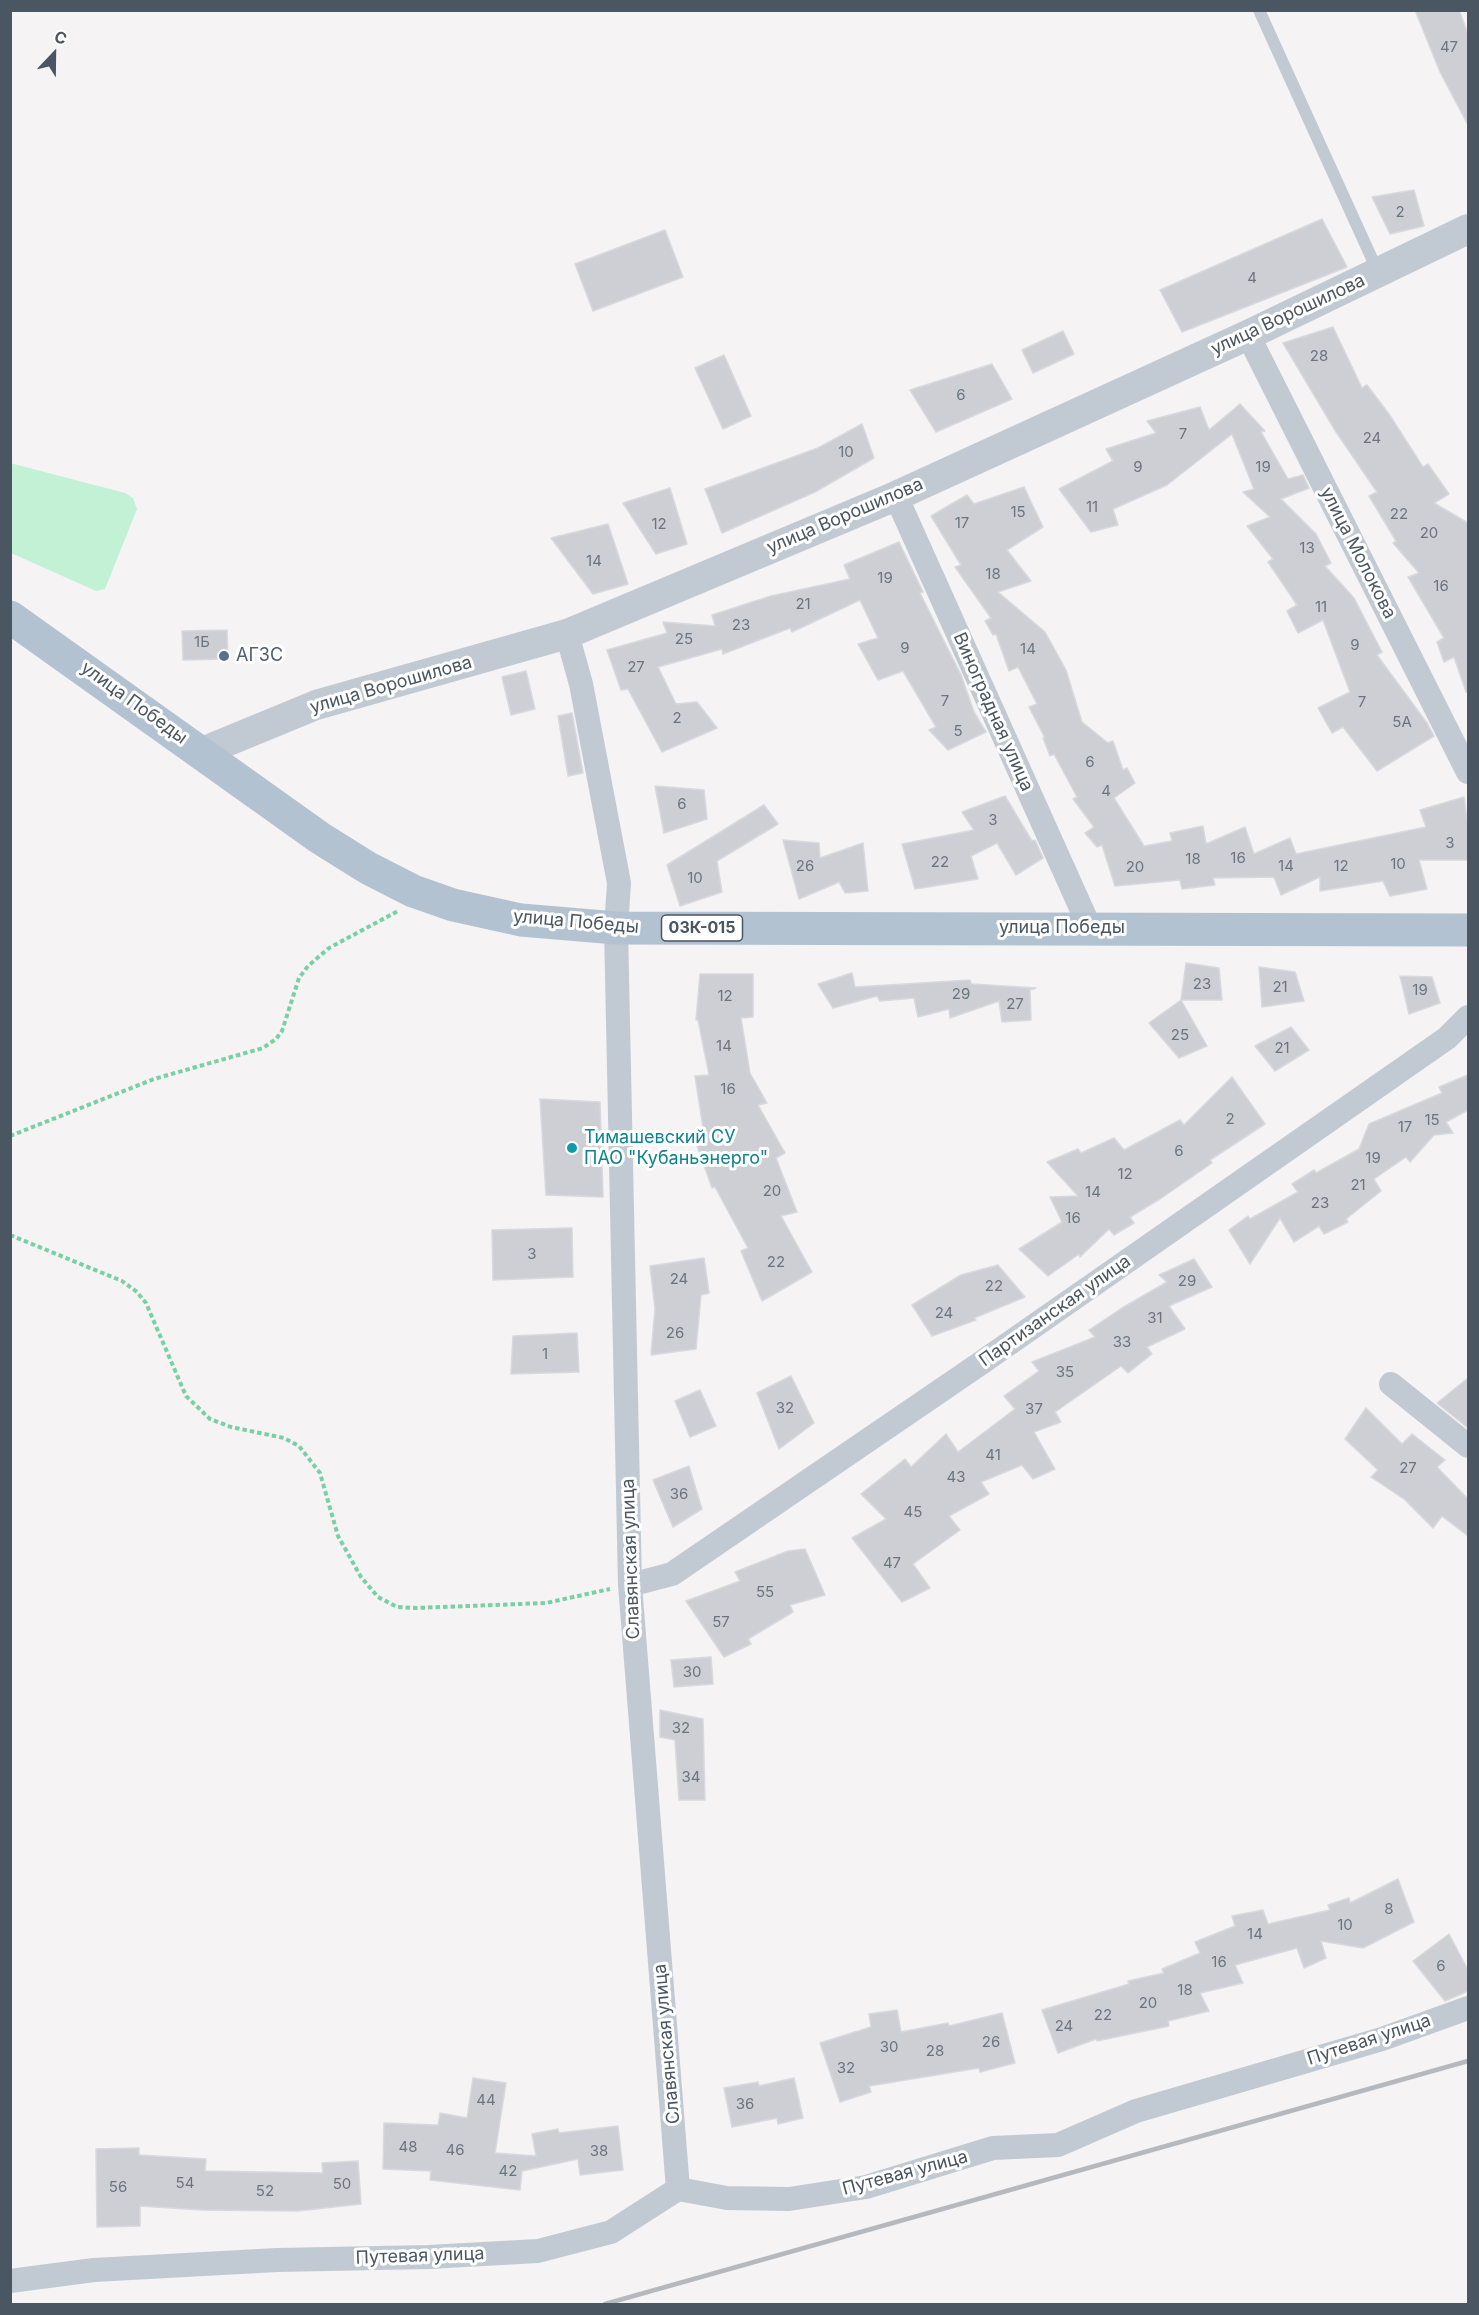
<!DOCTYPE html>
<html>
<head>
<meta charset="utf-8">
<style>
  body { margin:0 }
  #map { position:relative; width:1479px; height:2315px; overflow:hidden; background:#f5f3f3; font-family:Inter,sans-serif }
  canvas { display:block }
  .frame { position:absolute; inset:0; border:12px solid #4a5661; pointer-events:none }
  .north { position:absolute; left:24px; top:24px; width:60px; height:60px; -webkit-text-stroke:4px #fff; paint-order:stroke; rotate:22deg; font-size:16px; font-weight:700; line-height:24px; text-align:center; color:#4a5661 }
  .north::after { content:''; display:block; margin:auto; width:21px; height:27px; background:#4a5661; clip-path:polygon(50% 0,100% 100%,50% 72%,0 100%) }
</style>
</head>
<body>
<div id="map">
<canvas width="1479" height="2315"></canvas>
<div class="frame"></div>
<div class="north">С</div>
</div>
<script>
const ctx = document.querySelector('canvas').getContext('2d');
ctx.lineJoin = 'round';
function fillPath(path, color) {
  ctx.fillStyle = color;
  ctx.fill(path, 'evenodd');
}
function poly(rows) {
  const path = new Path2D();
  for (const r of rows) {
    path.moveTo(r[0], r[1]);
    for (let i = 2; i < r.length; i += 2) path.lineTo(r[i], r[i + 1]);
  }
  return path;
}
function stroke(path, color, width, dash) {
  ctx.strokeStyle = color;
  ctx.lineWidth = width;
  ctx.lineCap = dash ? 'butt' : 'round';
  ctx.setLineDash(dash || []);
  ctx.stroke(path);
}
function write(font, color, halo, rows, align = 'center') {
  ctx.font = font + ' Inter,sans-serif';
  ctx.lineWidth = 6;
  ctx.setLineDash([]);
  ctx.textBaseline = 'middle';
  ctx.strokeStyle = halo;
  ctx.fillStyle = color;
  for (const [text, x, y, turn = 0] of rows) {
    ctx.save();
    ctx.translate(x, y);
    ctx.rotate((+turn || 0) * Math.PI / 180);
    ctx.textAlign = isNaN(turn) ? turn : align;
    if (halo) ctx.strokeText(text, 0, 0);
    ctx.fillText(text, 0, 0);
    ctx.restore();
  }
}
fillPath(poly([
  [10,463,125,493,133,498,137,509,105,589,96,591,11,553]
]), '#c3f1d5');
const building = poly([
  [1415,10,1459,10,1468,34,1468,125,1440,72,1415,10],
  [1414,190,1424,226,1390,234,1372,197,1414,190],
  [1322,219,1347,267,1182,332,1160,290,1322,219],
  [665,230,683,277,593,311,575,264,665,230],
  [1333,327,1362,388,1367,385,1389,414,1423,467,1428,464,1449,494,1434,503,1468,523,1468,692,1466,692,1454,657,1444,662,1437,642,1444,638,1408,577,1419,573,1393,543,1396,541,1369,496,1377,492,1336,432,1283,343,1333,327],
  [1063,331,1074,354,1033,373,1022,350,1063,331],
  [724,355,751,416,723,429,695,368,724,355],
  [992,364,1012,399,936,432,910,390,992,364],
  [1240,404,1265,431,1261,432,1288,479,1303,475,1309,488,1281,499,1316,534,1331,563,1325,566,1354,598,1382,652,1377,655,1427,723,1434,736,1377,771,1343,727,1332,733,1318,708,1350,692,1323,620,1298,633,1287,611,1297,605,1268,562,1273,559,1247,526,1270,517,1243,492,1254,489,1232,434,1167,485,1113,509,1118,525,1091,532,1059,489,1113,461,1106,449,1156,433,1147,421,1200,407,1209,430,1240,404],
  [862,424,874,458,815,492,722,533,705,489,818,448,862,424],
  [1024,487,1043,527,1007,550,1031,581,998,592,1045,632,1066,670,1082,722,1108,743,1113,741,1123,770,1127,768,1135,783,1114,798,1144,846,1172,841,1170,833,1203,826,1206,844,1245,827,1254,854,1290,838,1296,854,1426,827,1420,810,1464,797,1468,827,1468,860,1419,860,1427,889,1390,896,1383,881,1320,891,1320,877,1281,895,1274,877,1213,878,1215,885,1182,889,1180,880,1115,886,1102,845,1097,847,1085,833,1094,827,1073,799,1077,797,1054,754,1050,756,1043,738,1045,738,1029,707,1037,704,1018,667,1009,671,996,634,993,635,985,621,991,618,955,567,961,565,931,516,967,495,974,504,1024,487],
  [670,488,687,544,656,554,623,503,670,488],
  [608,524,628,584,593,594,551,538,608,524],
  [899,542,923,592,920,593,961,675,974,712,986,732,948,750,929,730,936,727,903,671,878,680,858,644,878,638,860,600,792,632,790,628,723,654,722,649,658,667,676,704,697,702,717,728,662,752,628,689,621,690,607,650,667,633,663,622,715,626,712,615,771,596,850,579,844,565,899,542],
  [227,630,228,659,183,660,182,631,227,630],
  [526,671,535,709,511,715,502,677,526,671],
  [572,713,583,773,568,776,558,716,572,713],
  [655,786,704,790,707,819,664,833,655,786],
  [1005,796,1032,841,1035,840,1043,858,1016,875,997,843,971,856,978,879,915,889,902,844,974,830,962,812,1005,796],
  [764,805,778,824,717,861,722,892,680,906,667,865,764,805],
  [783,840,819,843,820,858,863,843,868,891,845,893,839,882,799,899,783,840],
  [1186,963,1219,968,1222,1000,1181,1000,1186,963],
  [1259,967,1295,972,1304,1001,1262,1007,1259,967],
  [852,973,855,987,970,980,971,984,1036,988,1030,990,1031,1020,1002,1022,999,1001,950,1018,949,1009,918,1017,914,998,880,1001,877,996,833,1008,818,984,852,973],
  [700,974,753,974,753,1017,741,1018,750,1073,767,1103,758,1105,785,1153,776,1158,797,1212,781,1216,812,1272,762,1301,741,1251,748,1248,715,1187,712,1188,696,1143,705,1141,695,1076,709,1075,698,1020,696,1020,700,974],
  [1400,976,1432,977,1440,1003,1409,1014,1400,976],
  [1181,1000,1207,1046,1179,1058,1149,1023,1181,1000],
  [1291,1027,1309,1050,1275,1071,1255,1046,1291,1027],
  [1468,1075,1468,1110,1446,1122,1453,1133,1434,1135,1410,1162,1406,1157,1374,1179,1381,1191,1346,1219,1348,1222,1324,1234,1319,1226,1294,1242,1280,1218,1250,1264,1229,1230,1248,1216,1250,1219,1298,1192,1292,1184,1314,1170,1316,1173,1359,1149,1369,1124,1442,1093,1439,1087,1468,1075],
  [1232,1077,1265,1124,1210,1160,1212,1163,1160,1199,1130,1217,1134,1223,1114,1235,1109,1229,1080,1257,1079,1254,1048,1276,1019,1249,1062,1222,1050,1197,1078,1196,1047,1162,1078,1149,1081,1153,1114,1138,1124,1150,1180,1120,1184,1125,1232,1077],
  [540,1099,600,1102,603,1197,546,1195,540,1099],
  [572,1228,573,1277,493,1280,492,1230,572,1228],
  [704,1258,709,1293,701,1295,696,1349,651,1355,655,1309,650,1266,704,1258],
  [1194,1259,1212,1287,1169,1306,1185,1329,1147,1347,1152,1354,1128,1373,1121,1366,1055,1412,1061,1422,1034,1432,1055,1469,1033,1479,1022,1465,981,1482,989,1494,949,1516,960,1530,913,1564,930,1588,902,1602,852,1538,886,1519,861,1494,905,1459,911,1467,946,1434,958,1452,1015,1409,1004,1396,1039,1371,1032,1362,1095,1337,1089,1330,1122,1308,1167,1282,1159,1275,1194,1259],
  [998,1265,1025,1297,974,1318,976,1320,932,1336,912,1305,961,1275,998,1265],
  [577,1333,579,1372,511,1374,513,1336,577,1333],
  [791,1376,814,1423,779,1449,757,1393,791,1376],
  [1468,1378,1468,1428,1437,1403,1468,1378],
  [700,1390,716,1426,690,1437,675,1401,700,1390],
  [1366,1408,1402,1444,1412,1434,1445,1460,1437,1467,1468,1499,1468,1536,1442,1516,1433,1528,1404,1499,1371,1477,1378,1470,1345,1439,1366,1408],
  [689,1466,702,1509,673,1527,653,1480,689,1466],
  [805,1549,825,1595,790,1605,793,1612,748,1639,751,1644,724,1657,686,1601,740,1581,735,1572,788,1551,805,1549],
  [711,1657,713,1684,674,1687,671,1660,711,1657],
  [660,1710,703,1719,705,1800,679,1800,675,1740,660,1737,660,1710],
  [1398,1879,1414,1922,1363,1948,1321,1941,1326,1958,1304,1968,1297,1948,1235,1965,1243,1983,1200,1993,1209,2011,1168,2021,1169,2026,1097,2041,1096,2039,1058,2053,1042,2010,1129,1984,1128,1981,1164,1973,1162,1969,1200,1953,1195,1942,1235,1926,1232,1916,1263,1910,1268,1924,1330,1910,1328,1905,1349,1898,1350,1903,1398,1879],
  [1449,1934,1468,1970,1468,1991,1445,2001,1413,1961,1449,1934],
  [897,2010,901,2032,948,2023,949,2026,1002,2013,1015,2063,980,2072,979,2068,869,2086,871,2092,840,2102,820,2043,871,2027,869,2014,897,2010],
  [473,2078,506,2083,495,2153,536,2156,532,2134,558,2129,559,2133,618,2126,623,2170,580,2175,578,2159,522,2171,520,2190,430,2180,431,2171,383,2169,384,2123,438,2125,440,2113,467,2118,473,2078],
  [794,2078,803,2118,778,2124,777,2118,732,2127,724,2088,758,2082,759,2086,794,2078],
  [139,2148,139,2155,206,2159,205,2171,323,2173,322,2163,358,2161,361,2204,298,2211,203,2210,140,2206,140,2226,97,2227,96,2149,139,2148]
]);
fillPath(building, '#cdcfd5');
stroke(building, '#d7d9de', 1.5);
stroke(poly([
  [10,1136,154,1079,263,1048,276,1039,282,1031,299,978,308,966,329,948,398,911],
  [10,1235,122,1281,137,1292,146,1303,186,1396,210,1419,231,1427,284,1438,299,1446,320,1473,338,1536,361,1577,378,1597,397,1607,416,1608,546,1603,610,1589]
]), '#7ad0a6', 4, [4.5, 3]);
stroke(poly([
  [1259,10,1378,272]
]), '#c1cad2', 12);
stroke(poly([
  [1248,335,1468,772],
  [896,496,1090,928],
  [567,634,581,684,619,883,616,928,630,1585,678,2189],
  [1391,1384,1468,1446],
  [630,1585,672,1574,981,1363,1447,1038,1468,1017],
  [10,2281,94,2270,277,2260,429,2257,538,2251,611,2232,678,2189,727,2198,789,2199,866,2187,993,2148,1058,2145,1136,2111,1382,2039,1468,2008]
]), '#c1cad2', 24);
stroke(poly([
  [202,752,316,705,567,634,896,496,1248,335,1468,229]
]), '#c1cad2', 30);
stroke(poly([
  [10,617,320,838,368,868,413,891,453,905,521,920,616,928,1468,930]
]), '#b3c2d1', 33);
stroke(poly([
  [605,2304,1468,2061]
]), '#b5b8bd', 4.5);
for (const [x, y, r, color] of [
  [224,656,6,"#5c6f8a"],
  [572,1148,6,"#0f9aa8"]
]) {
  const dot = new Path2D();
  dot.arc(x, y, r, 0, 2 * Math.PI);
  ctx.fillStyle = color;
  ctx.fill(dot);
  stroke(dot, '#fff', 2);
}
write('15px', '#6b747e', null, [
  ["47",1449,47],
  ["2",1400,212],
  ["4",1252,278],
  ["28",1319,356],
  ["6",961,395],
  ["7",1183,434],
  ["24",1372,438],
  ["10",846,452],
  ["9",1138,467],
  ["19",1263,467],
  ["11",1092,507],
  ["15",1018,512],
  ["22",1399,514],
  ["17",962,523],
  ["12",659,524],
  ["20",1429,533],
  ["13",1307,548],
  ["14",594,561],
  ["18",993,574],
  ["19",885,578],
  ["16",1441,586],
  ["21",803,604],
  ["11",1321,607],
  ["23",741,625],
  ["25",684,639],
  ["1Б",202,642],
  ["9",1355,645],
  ["9",905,648],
  ["14",1028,649],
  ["27",636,667],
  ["7",945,701],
  ["7",1362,702],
  ["2",677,718],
  ["5А",1402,722],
  ["5",958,731],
  ["6",1090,762],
  ["4",1106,791],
  ["6",682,804],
  ["3",993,820],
  ["3",1450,843],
  ["16",1238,858],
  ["18",1193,859],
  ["22",940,862],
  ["10",1398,864],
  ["26",805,866],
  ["14",1286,866],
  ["12",1341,866],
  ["20",1135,867],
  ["10",695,878],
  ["23",1202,984],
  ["21",1280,987],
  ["19",1420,990],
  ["29",961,994],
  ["12",725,996],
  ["27",1015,1004],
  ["25",1180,1035],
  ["14",724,1046],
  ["21",1282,1048],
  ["16",728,1089],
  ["2",1230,1119],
  ["15",1432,1120],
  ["17",1405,1127],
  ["6",1179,1151],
  ["19",1373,1158],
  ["12",1125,1174],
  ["21",1358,1185],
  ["20",772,1191],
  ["14",1093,1192],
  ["23",1320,1203],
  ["16",1073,1218],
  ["3",532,1254],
  ["22",776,1262],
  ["24",679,1279],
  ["29",1187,1281],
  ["22",994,1286],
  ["24",944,1313],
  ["31",1155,1318],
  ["26",675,1333],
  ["33",1122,1342],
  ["1",545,1354],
  ["35",1065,1372],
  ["32",785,1408],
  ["37",1034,1409],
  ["41",993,1455],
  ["27",1408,1468],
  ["43",956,1477],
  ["36",679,1494],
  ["45",913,1512],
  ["47",892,1563],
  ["55",765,1592],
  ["57",721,1622],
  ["30",692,1672],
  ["32",681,1728],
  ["34",691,1777],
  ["8",1389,1909],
  ["10",1345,1925],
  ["14",1255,1934],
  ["16",1219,1962],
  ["6",1441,1966],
  ["18",1185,1990],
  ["20",1148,2003],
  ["22",1103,2015],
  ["24",1064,2026],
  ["26",991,2042],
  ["30",889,2047],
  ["28",935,2051],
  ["32",846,2068],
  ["44",486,2100],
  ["36",745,2104],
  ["48",408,2147],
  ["46",455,2150],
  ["38",599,2151],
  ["42",508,2171],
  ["54",185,2183],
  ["50",342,2184],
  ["56",118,2187],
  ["52",265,2191]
]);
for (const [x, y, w] of [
  [702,928,81]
]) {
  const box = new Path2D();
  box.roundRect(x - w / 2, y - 13, w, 26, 4.5);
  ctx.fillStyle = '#fff';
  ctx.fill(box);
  stroke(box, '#4a5661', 1.5);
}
write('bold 16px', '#4a5661', null, [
  ["03К-015",702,928]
]);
write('18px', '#4a5661', '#fff', [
  ["улица Ворошилова",1288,315,-25],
  ["улица Ворошилова",845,516,-23],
  ["улица Молокова",1358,553,63],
  ["улица Ворошилова",391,685,-16],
  ["улица Победы",134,703,36],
  ["Виноградная улица",993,712,66],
  ["улица Победы",576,922,5],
  ["улица Победы",1062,928],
  ["Партизанская улица",1055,1311,-35],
  ["Славянская улица",631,1559,-92],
  ["Путевая улица",1369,2040,-18],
  ["Славянская улица",667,2044,-95],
  ["Путевая улица",905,2173,-15],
  ["Путевая улица",420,2256,-2]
]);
write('18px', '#4e5e75', '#fff', [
  ["АГЗС",236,656]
], 'left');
write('18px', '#0d838f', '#fff', [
  ["Тимашевский СУ",584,1138],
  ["ПАО \"Кубаньэнерго\"",584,1159]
], 'left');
</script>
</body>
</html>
